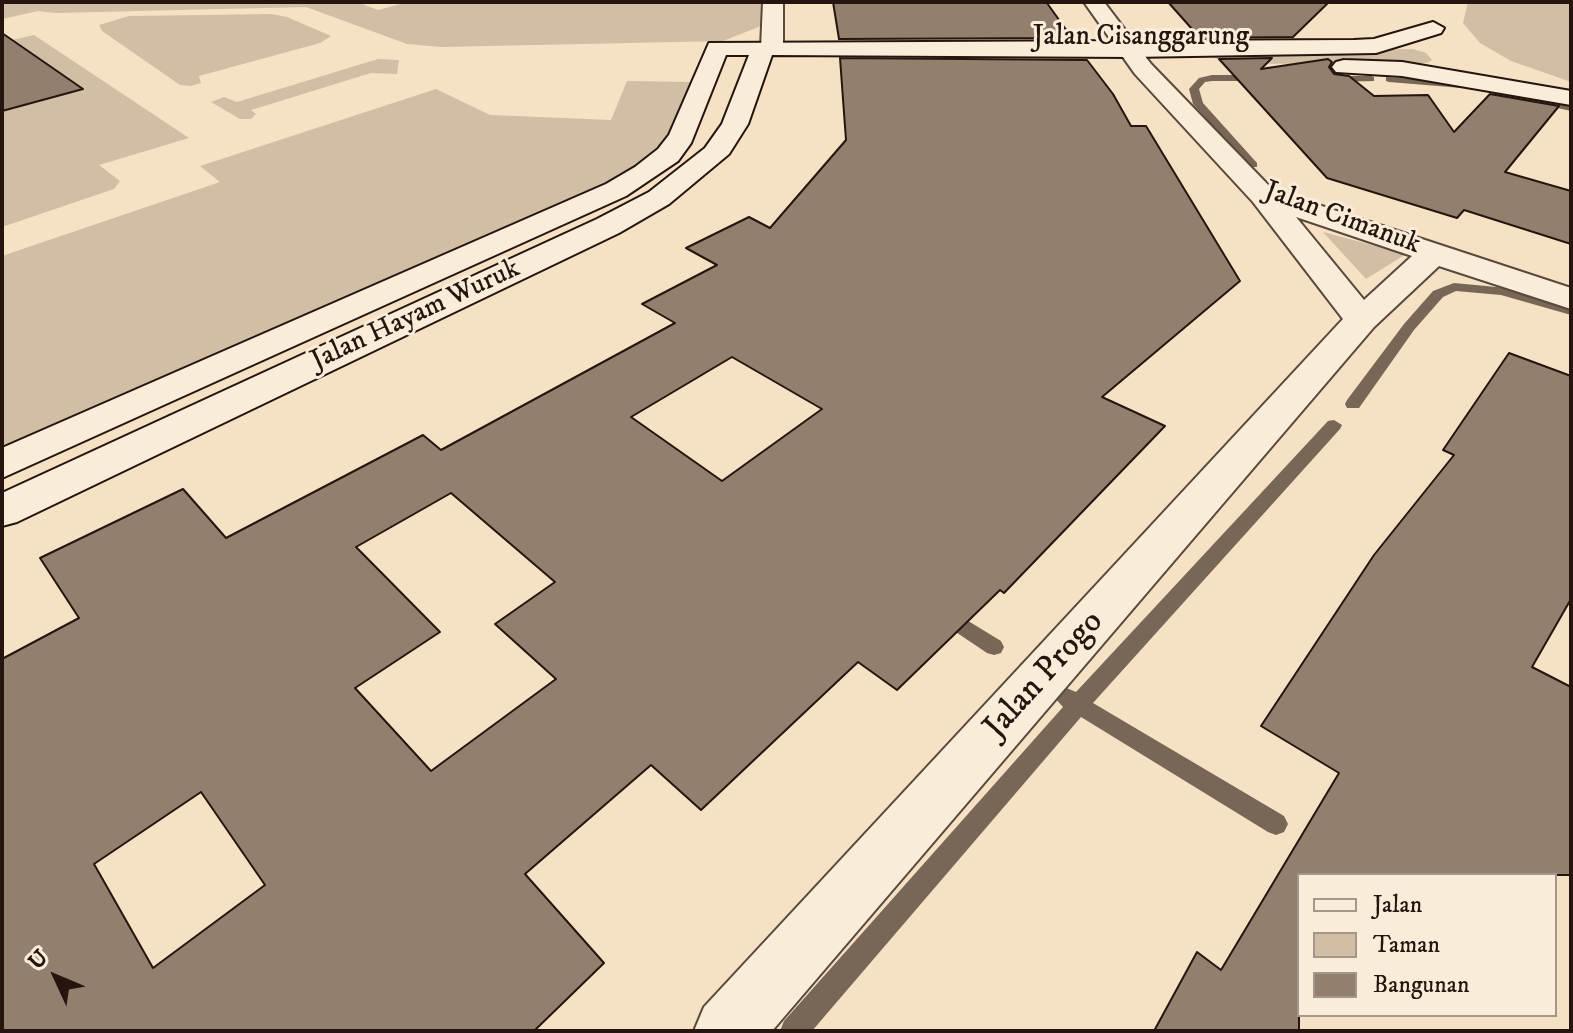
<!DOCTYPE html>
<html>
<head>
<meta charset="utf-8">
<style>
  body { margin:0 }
  #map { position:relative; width:1573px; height:1033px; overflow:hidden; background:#f6e1c4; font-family:"IM FELL DW Pica",serif }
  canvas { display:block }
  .frame { position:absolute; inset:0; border:4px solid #25150e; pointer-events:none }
  .legend { position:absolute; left:1297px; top:873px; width:260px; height:144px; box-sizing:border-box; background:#f9ecd9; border:2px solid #a49688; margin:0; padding:10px 14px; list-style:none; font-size:24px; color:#25150e }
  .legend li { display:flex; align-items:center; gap:16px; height:40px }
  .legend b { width:40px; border:2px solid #a49688 }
  .north { position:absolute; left:16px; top:937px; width:80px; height:80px; -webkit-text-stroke:6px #f9ecd9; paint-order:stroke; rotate:314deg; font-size:22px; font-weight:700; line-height:32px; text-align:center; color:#25150e }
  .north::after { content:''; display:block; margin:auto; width:28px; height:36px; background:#25150e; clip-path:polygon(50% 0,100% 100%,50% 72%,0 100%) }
</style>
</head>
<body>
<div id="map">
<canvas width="1573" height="1033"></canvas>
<div class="frame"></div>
<ul class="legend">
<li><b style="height:10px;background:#f9ecd9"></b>Jalan</li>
<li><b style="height:22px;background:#d2bea5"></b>Taman</li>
<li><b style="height:22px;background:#927f6d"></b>Bangunan</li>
</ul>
<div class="north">U</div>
</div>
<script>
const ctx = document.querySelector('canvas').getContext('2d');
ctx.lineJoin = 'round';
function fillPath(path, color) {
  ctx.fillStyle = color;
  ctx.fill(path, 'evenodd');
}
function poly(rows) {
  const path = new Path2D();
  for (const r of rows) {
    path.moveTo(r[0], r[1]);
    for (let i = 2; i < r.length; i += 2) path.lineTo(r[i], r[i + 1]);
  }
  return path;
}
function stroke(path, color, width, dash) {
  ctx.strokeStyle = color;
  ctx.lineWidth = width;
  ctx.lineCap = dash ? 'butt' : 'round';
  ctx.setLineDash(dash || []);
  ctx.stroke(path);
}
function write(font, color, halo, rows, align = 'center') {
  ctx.font = font + ' "IM FELL DW Pica",serif';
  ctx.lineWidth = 6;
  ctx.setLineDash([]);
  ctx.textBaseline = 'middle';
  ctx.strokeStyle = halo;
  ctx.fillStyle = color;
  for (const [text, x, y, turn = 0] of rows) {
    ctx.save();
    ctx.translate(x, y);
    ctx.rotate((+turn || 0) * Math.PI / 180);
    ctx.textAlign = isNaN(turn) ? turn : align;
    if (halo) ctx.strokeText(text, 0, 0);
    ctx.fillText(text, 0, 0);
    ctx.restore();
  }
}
fillPath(poly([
  [16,2,357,2,378,10,408,2,763,2,761,26,723,41,441,47,407,44,306,7,55,13,38,11,2,19,2,5],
  [1468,2,1571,2,1571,82,1511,61,1480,43,1463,23],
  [271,14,287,17,331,36,320,43,199,76,201,83,191,86,180,85,102,31,99,25,129,16],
  [34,35,189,138,99,165,120,181,114,189,2,227,2,111,82,89,12,40],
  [1413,49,1426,53,1432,60,1427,63,1227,64,1213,57,1222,52],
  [378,59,399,60,397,74,371,73,251,110,256,114,251,119,240,119,211,102,224,97,237,102],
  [627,81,692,82,676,144,664,162,2,454,2,256,220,182,200,166,436,89,490,115,611,120],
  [1323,232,1406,254,1366,279]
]), '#d2bea5');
fillPath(poly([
  [1212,75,1260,75,1265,78,1260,81,1212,81,1205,82,1199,89,1203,103,1257,163,1257,167,1249,167,1193,104,1189,89,1199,78,1212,75],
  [1371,76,1374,77,1374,81,1330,82,1325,79,1330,76,1371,76],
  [1386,77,1462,82,1467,85,1462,88,1389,82,1386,81,1386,77],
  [1495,88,1571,105,1571,111,1491,93,1490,91,1495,88],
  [1454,283,1507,288,1571,307,1571,315,1501,295,1456,291,1443,297,1414,330,1359,408,1347,408,1345,404,1347,400,1404,324,1433,291,1454,283],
  [1334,420,1342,425,1340,429,1093,703,1284,816,1288,824,1284,832,1276,835,1268,832,1081,717,812,1031,780,1031,784,1021,1063,707,1053,696,1056,690,1064,687,1076,692,1328,421,1334,420],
  [942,605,1001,641,1004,647,1001,653,994,655,987,653,935,618,932,613,935,608,942,605]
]), '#786656');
const building = poly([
  [833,2,1047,3,1072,38,839,39,833,2],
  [1168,2,1329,2,1293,37,1200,38,1168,2],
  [2,33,83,89,2,111,2,33],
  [840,58,1087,60,1113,94,1131,126,1146,126,1240,281,1102,397,1165,426,1004,593,1000,590,897,690,858,662,701,810,651,765,525,874,604,963,534,1031,2,1031,2,659,79,618,40,558,183,489,226,538,423,435,441,450,675,323,642,304,717,265,686,248,749,217,770,228,846,140,840,58],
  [732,357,822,409,722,481,631,417,732,357],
  [451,493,555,582,495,624,556,679,431,771,355,688,440,632,356,547,451,493],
  [201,792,265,885,153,968,94,864,201,792],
  [1272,58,1261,69,1328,59,1332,62,1329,67,1334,74,1349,76,1374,96,1428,95,1454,132,1490,94,1559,106,1505,172,1571,191,1571,244,1464,210,1457,218,1327,178,1219,59,1272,58],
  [1509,353,1571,376,1571,599,1532,667,1571,687,1571,875,1299,875,1299,1031,1154,1031,1197,952,1221,970,1339,773,1261,726,1374,555,1454,455,1443,450,1509,353]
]);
fillPath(building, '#927f6d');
stroke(building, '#25150e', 2);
const street = poly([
  [763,2,783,2,783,48,780,53,772,55,761,48,763,2],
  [1084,2,1104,2,1151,64,1273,190,1571,288,1571,309,1439,266,1374,327,772,1031,694,1031,704,1007,1343,319,1253,202,1135,74,1084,2],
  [1296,217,1412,256,1364,300,1296,217]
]);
const secondary = poly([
  [1433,22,1444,28,1441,33,1376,53,1131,57,772,55,748,124,729,154,669,204,619,233,17,522,2,526,2,493,597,219,649,192,705,148,722,124,749,55,726,55,691,143,678,161,626,196,2,478,2,448,606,184,635,167,658,149,669,135,709,43,1354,40,1374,39,1433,22],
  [1344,60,1402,62,1571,91,1571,105,1402,76,1336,72,1332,67,1336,62,1344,60]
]);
stroke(street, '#59483c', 4);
stroke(secondary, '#25150e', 4);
fillPath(street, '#f9ecd9');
fillPath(secondary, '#f9ecd9');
write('28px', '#25150e', '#f9ecd9', [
  ["Jalan Cisanggarung",1141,38],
  ["Jalan Cimanuk",1342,219,20],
  ["Jalan Hayam Wuruk",416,316,-25]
]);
write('34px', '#25150e', '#f9ecd9', [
  ["Jalan Progo",1045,676,-48]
]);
</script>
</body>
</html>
